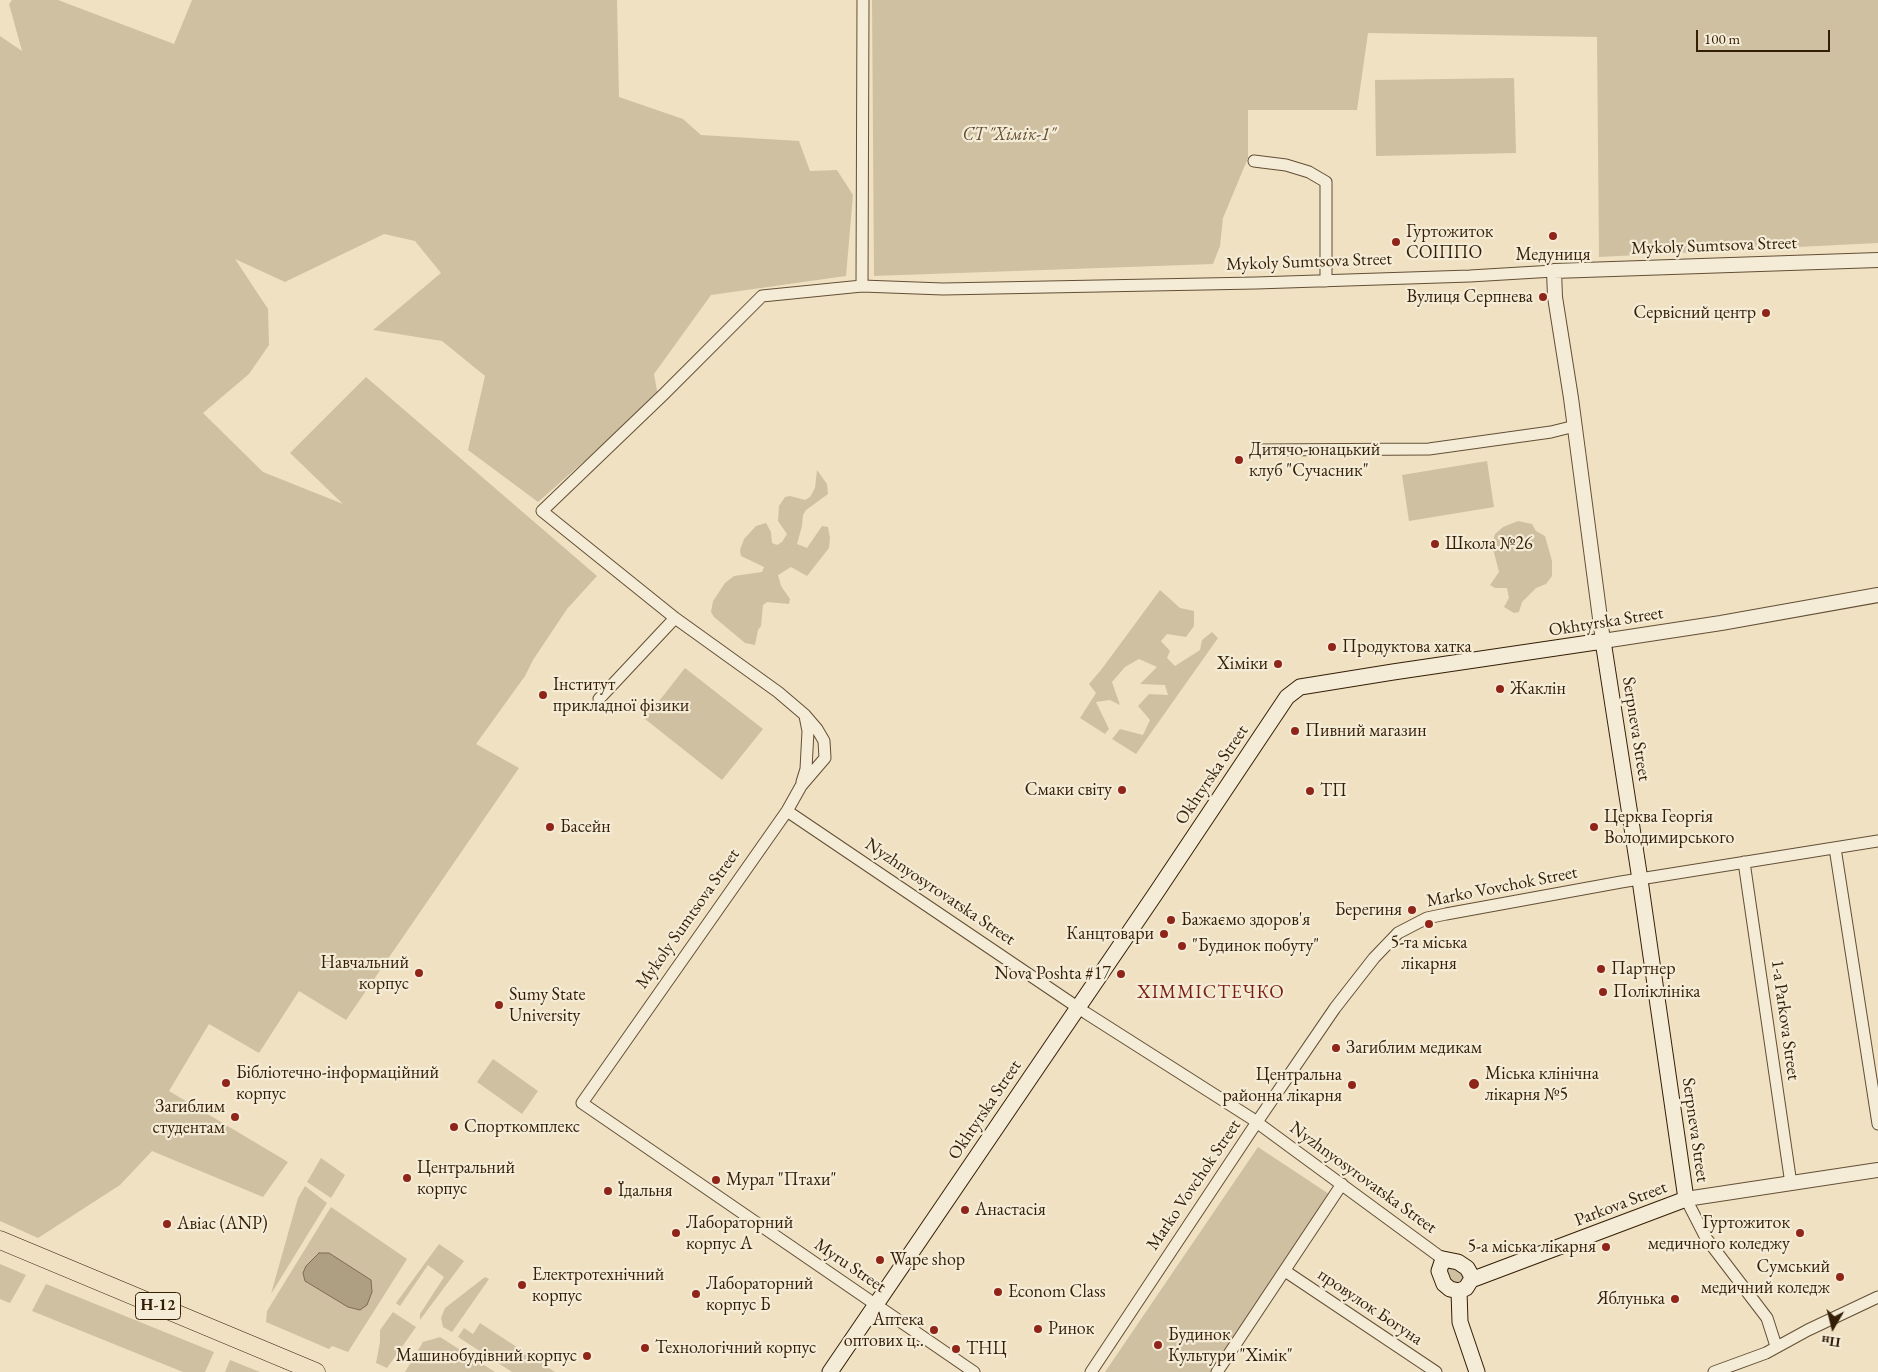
<!DOCTYPE html>
<html>
<head>
<meta charset="utf-8">
<style>
  body { margin:0 }
  #map { position:relative; width:1878px; height:1372px; overflow:hidden; background:#efe1c2; font-family:"EB Garamond",serif }
  canvas { display:block }
  .north { position:absolute; left:1808px; top:1302px; width:50px; height:50px; -webkit-text-stroke:4px #f5ecd7; paint-order:stroke; rotate:188deg; font-size:14px; font-weight:700; line-height:20px; text-align:center; color:#341e06 }
  .north::after { content:''; display:block; margin:auto; width:18px; height:22px; background:#341e06; clip-path:polygon(50% 0,100% 100%,50% 72%,0 100%) }
  .scale { position:absolute; left:1696px; top:30px; width:134px; height:22px; box-sizing:border-box; border:2px solid #341e06; border-top:0; padding-left:6px; font-size:15px; line-height:18px; white-space:nowrap; color:#341e06; -webkit-text-stroke:4px #f5ecd7; paint-order:stroke }
</style>
</head>
<body>
<div id="map">
<canvas width="1878" height="1372"></canvas>
<div class="north">Пн</div>
<div class="scale">100 m</div>
</div>
<script>
const ctx = document.querySelector('canvas').getContext('2d');
ctx.lineJoin = 'round';
function fillPath(path, color) {
  ctx.fillStyle = color;
  ctx.fill(path, 'evenodd');
}
function poly(rows) {
  const path = new Path2D();
  for (const r of rows) {
    path.moveTo(r[0], r[1]);
    for (let i = 2; i < r.length; i += 2) path.lineTo(r[i], r[i + 1]);
  }
  return path;
}
function stroke(path, color, width, dash) {
  ctx.strokeStyle = color;
  ctx.lineWidth = width;
  ctx.lineCap = dash ? 'butt' : 'round';
  ctx.setLineDash(dash || []);
  ctx.stroke(path);
}
function write(font, color, halo, rows, align = 'center') {
  ctx.font = font + ' "EB Garamond",serif';
  ctx.lineWidth = 4.5;
  ctx.setLineDash([]);
  ctx.textBaseline = 'middle';
  ctx.strokeStyle = halo;
  ctx.fillStyle = color;
  for (const [text, x, y, turn = 0] of rows) {
    ctx.save();
    ctx.translate(x, y);
    ctx.rotate((+turn || 0) * Math.PI / 180);
    ctx.textAlign = isNaN(turn) ? turn : align;
    if (halo) ctx.strokeText(text, 0, 0);
    ctx.fillText(text, 0, 0);
    ctx.restore();
  }
}
fillPath(poly([
  [12,0,58,0,174,44,192,0,617,0,619,97,683,119,701,135,799,141,810,171,837,170,853,195,846,276,711,295,654,374,658,396,538,502,468,450,485,376,442,341,373,330,441,273,415,241,384,234,285,282,235,259,268,309,269,345,249,374,203,413,263,472,343,504,290,453,366,377,597,576,567,609,533,660,525,676,476,744,519,768,346,1020,299,991,259,1053,209,1024,169,1091,288,1162,263,1197,152,1151,120,1185,38,1238,0,1221,0,36,22,51,9,4],
  [872,0,1878,0,1878,243,1599,257,1597,37,1368,33,1357,110,1248,110,1248,158,1223,218,1220,246,1213,264,874,276],
  [1514,78,1516,153,1376,156,1375,80],
  [1487,461,1494,507,1409,521,1402,475],
  [817,470,827,484,828,494,806,510,803,515,802,526,797,544,807,548,822,526,828,527,830,538,829,548,807,576,791,567,778,575,781,586,790,599,789,604,767,602,763,605,761,626,758,630,755,645,745,643,714,617,711,612,713,601,725,583,734,576,762,572,764,567,741,556,740,550,744,539,756,526,766,523,771,532,772,543,777,545,782,542,787,534,778,521,779,506,785,497,790,496,805,500,810,497,815,488],
  [1518,521,1532,524,1536,531,1545,536,1552,561,1552,576,1546,584,1536,588,1522,602,1519,612,1514,613,1504,607,1509,598,1507,588,1495,588,1490,585,1499,572,1492,545,1495,534,1503,527],
  [1160,590,1180,608,1194,611,1194,626,1186,637,1167,634,1161,641,1170,651,1167,658,1175,666,1200,650,1202,640,1212,632,1218,638,1136,754,1112,739,1120,729,1143,735,1150,720,1138,706,1149,694,1168,695,1165,685,1140,684,1157,667,1139,659,1125,667,1112,682,1120,705,1110,700,1096,702,1109,729,1105,734,1080,718,1096,693,1089,684,1101,670],
  [685,668,763,729,722,780,645,719],
  [493,1059,538,1091,522,1114,477,1082],
  [1258,1147,1332,1196,1212,1372,1105,1372],
  [321,1158,345,1175,331,1198,307,1182],
  [305,1186,327,1203,271,1294,298,1198],
  [331,1207,407,1259,348,1352,332,1346,329,1349,266,1322,267,1311],
  [439,1244,464,1261,420,1320,420,1314,444,1277,428,1265,400,1306,396,1303],
  [0,1264,26,1275,10,1303,0,1299],
  [1450,1264,1463,1274,1463,1279,1459,1282,1454,1283,1450,1281,1446,1266],
  [485,1277,489,1279,452,1332,443,1327,441,1318,445,1308],
  [46,1284,214,1352,205,1372,183,1372,32,1311],
  [393,1312,416,1327,387,1368,376,1363,380,1342,380,1330],
  [480,1323,555,1372,512,1372,458,1337,464,1328,473,1334],
  [440,1337,495,1372,405,1372,423,1342],
  [230,1360,260,1372,225,1372]
]), '#cfc0a2');
const water = poly([
  [319,1253,329,1253,371,1280,372,1292,367,1305,360,1310,348,1307,305,1281,303,1273,306,1266,319,1253]
]);
fillPath(water, '#af9f82');
stroke(water, '#7e6b50', 1);
const minor = poly([
  [1254,161,1286,165,1309,172,1326,182,1326,281],
  [862,286,863,0],
  [1261,450,1429,449,1551,432,1575,426],
  [599,699,675,618],
  [802,782,806,769,808,731,805,716],
  [787,811,1086,1013,1251,1118,1443,1259],
  [1835,848,1878,1124],
  [1744,862,1791,1184],
  [1686,1199,1706,1238,1767,1318,1776,1346],
  [1285,1271,1436,1372],
  [974,1372,582,1103,787,811,801,786,825,758,824,741,817,729,805,715,778,692,675,618,542,511,664,394,762,296,862,286,943,289,1256,283,1470,276,1554,271],
  [1091,1372,1257,1122,1335,1008,1374,958,1398,933,1427,918,1446,914,1621,882,1878,841],
  [1217,1372,1342,1184],
  [1714,1372,1766,1353,1808,1330,1878,1297]
]);
const tertiary = poly([
  [1878,260,1554,271,1555,297,1571,398,1603,641,1721,623,1878,595],
  [1686,1199,1878,1170]
]);
const secondary = poly([
  [1443,1259,1458,1262,1467,1268,1471,1275,1471,1280,1466,1288,1459,1291,1450,1289,1444,1284,1439,1271,1443,1259],
  [1459,1291,1460,1322,1477,1372],
  [830,1372,1156,893,1287,697,1300,687,1393,672,1603,641,1639,873,1686,1199,1471,1280]
]);
const primary = poly([
  [0,1240,316,1372]
]);
stroke(minor, '#634f35', 13);
stroke(tertiary, '#634f35', 16);
stroke(secondary, '#341e06', 17);
stroke(primary, '#341e06', 19);
stroke(minor, '#f5ecd7', 11);
stroke(tertiary, '#f5ecd7', 14);
stroke(secondary, '#f5ecd7', 15);
stroke(primary, '#efe1c2', 18);
for (const [x, y, r, color] of [
  [1553,236,5,"#8f2418"],
  [1396,242,5,"#8f2418"],
  [1543,297,5,"#8f2418"],
  [1766,313,5,"#8f2418"],
  [1239,460,5,"#8f2418"],
  [1435,544,5,"#8f2418"],
  [1332,647,5,"#8f2418"],
  [1278,664,5,"#8f2418"],
  [1500,689,5,"#8f2418"],
  [543,695,5,"#8f2418"],
  [1295,731,5,"#8f2418"],
  [1122,790,5,"#8f2418"],
  [1310,791,5,"#8f2418"],
  [550,827,5,"#8f2418"],
  [1594,827,5,"#8f2418"],
  [1412,910,5,"#8f2418"],
  [1171,920,5,"#8f2418"],
  [1429,924,5,"#8f2418"],
  [1164,934,5,"#8f2418"],
  [1182,946,5,"#8f2418"],
  [1601,969,5,"#8f2418"],
  [419,973,5,"#8f2418"],
  [1121,974,5,"#8f2418"],
  [1603,992,5,"#8f2418"],
  [499,1005,5,"#8f2418"],
  [1336,1048,5,"#8f2418"],
  [226,1083,5,"#8f2418"],
  [1474,1084,6,"#8f2418"],
  [1352,1085,5,"#8f2418"],
  [235,1117,5,"#8f2418"],
  [454,1127,5,"#8f2418"],
  [407,1178,5,"#8f2418"],
  [716,1180,5,"#8f2418"],
  [608,1191,5,"#8f2418"],
  [965,1210,5,"#8f2418"],
  [167,1224,5,"#8f2418"],
  [676,1233,5,"#8f2418"],
  [1800,1233,5,"#8f2418"],
  [1606,1247,5,"#8f2418"],
  [880,1260,5,"#8f2418"],
  [1840,1277,5,"#8f2418"],
  [522,1285,5,"#8f2418"],
  [998,1292,5,"#8f2418"],
  [696,1294,5,"#8f2418"],
  [1675,1299,5,"#8f2418"],
  [1038,1329,5,"#8f2418"],
  [934,1330,5,"#8f2418"],
  [1158,1345,5,"#8f2418"],
  [645,1348,5,"#8f2418"],
  [956,1349,5,"#8f2418"],
  [587,1356,5,"#8f2418"]
]) {
  const dot = new Path2D();
  dot.arc(x, y, r, 0, 2 * Math.PI);
  ctx.fillStyle = color;
  ctx.fill(dot);
  stroke(dot, '#f5ecd7', 2);
}
for (const [x, y, w] of [
  [158,1306,45]
]) {
  const box = new Path2D();
  box.roundRect(x - w / 2, y - 13.5, w, 27, 4);
  ctx.fillStyle = '#f5ecd7';
  ctx.fill(box);
  stroke(box, '#341e06', 1);
}
write('bold 16px', '#341e06', null, [
  ["Н-12",158,1306]
]);
write('italic 18px', '#624f35', '#f5ecd7', [
  ["СТ \"Хімік-1\"",1009,135]
]);
write('18px', '#341e06', '#f5ecd7', [
  ["Гуртожиток",1406,232],
  ["СОІППО",1406,253],
  ["Медуниця",1553,255,"center"],
  ["Вулиця Серпнева",1533,297,"right"],
  ["Сервісний центр",1756,313,"right"],
  ["Дитячо-юнацький",1249,450],
  ["клуб \"Сучасник\"",1249,471],
  ["Школа №26",1445,544],
  ["Продуктова хатка",1342,647],
  ["Хіміки",1268,664,"right"],
  ["Інститут",553,685],
  ["прикладної фізики",553,706],
  ["Жаклін",1510,689],
  ["Пивний магазин",1305,731],
  ["Смаки світу",1112,790,"right"],
  ["ТП",1320,791],
  ["Церква Георгія",1604,817],
  ["Володимирського",1604,838],
  ["Басейн",560,827],
  ["Берегиня",1402,910,"right"],
  ["Бажаємо здоров'я",1181,920],
  ["Канцтовари",1154,934,"right"],
  ["5-та міська",1429,943,"center"],
  ["лікарня",1429,964,"center"],
  ["\"Будинок побуту\"",1192,946],
  ["Навчальний",409,963,"right"],
  ["корпус",409,984,"right"],
  ["Партнер",1611,969],
  ["Nova Poshta #17",1111,974,"right"],
  ["Поліклініка",1613,992],
  ["Sumy State",509,995],
  ["University",509,1016],
  ["Загиблим медикам",1346,1048],
  ["Бібліотечно-інформаційний",236,1073],
  ["корпус",236,1094],
  ["Міська клінічна",1485,1074],
  ["лікарня №5",1485,1095],
  ["Центральна",1342,1075,"right"],
  ["районна лікарня",1342,1096,"right"],
  ["Загиблим",225,1107,"right"],
  ["студентам",225,1128,"right"],
  ["Спорткомплекс",464,1127],
  ["Центральний",417,1168],
  ["корпус",417,1189],
  ["Мурал \"Птахи\"",726,1180],
  ["Їдальня",618,1191],
  ["Анастасія",975,1210],
  ["Лабораторний",686,1223],
  ["корпус А",686,1244],
  ["Гуртожиток",1790,1223,"right"],
  ["медичного коледжу",1790,1244,"right"],
  ["Авіас (ANP)",177,1224],
  ["5-а міська лікарня",1596,1247,"right"],
  ["Wape shop",890,1260],
  ["Сумський",1830,1267,"right"],
  ["медичний коледж",1830,1288,"right"],
  ["Електротехнічний",532,1275],
  ["корпус",532,1296],
  ["Лабораторний",706,1284],
  ["корпус Б",706,1305],
  ["Econom Class",1008,1292],
  ["Яблунька",1665,1299,"right"],
  ["Аптека",924,1320,"right"],
  ["оптових ц..",924,1341,"right"],
  ["Ринок",1048,1329],
  ["Будинок",1168,1335],
  ["Культури \"Хімік\"",1168,1356],
  ["Технологічний корпус",655,1348],
  ["ТНЦ",966,1349],
  ["Машинобудівний корпус",577,1356,"right"]
], 'left');
write('18px', '#341e06', '#f5ecd7', [
  ["Mykoly Sumtsova Street",1714,246,-2],
  ["Mykoly Sumtsova Street",1309,262,-2],
  ["Okhtyrska Street",1606,622,-9],
  ["Serpneva Street",1636,729,81],
  ["Okhtyrska Street",1212,775,-56],
  ["Marko Vovchok Street",1502,887,-11],
  ["Nyzhnyosyrovatska Street",940,892,34],
  ["Mykoly Sumtsova Street",688,919,-55],
  ["1-a Parkova Street",1785,1020,82],
  ["Okhtyrska Street",985,1110,-56],
  ["Serpneva Street",1695,1130,82],
  ["Nyzhnyosyrovatska Street",1363,1178,36],
  ["Marko Vovchok Street",1194,1185,-56],
  ["Parkova Street",1621,1204,-21],
  ["Myru Street",850,1266,34],
  ["провулок Богуна",1370,1307,34]
]);
ctx.letterSpacing = '1px';
write('19px', '#7a1f14', '#f5ecd7', [
  ["ХІММІСТЕЧКО",1211,993]
]);
ctx.letterSpacing = '0px';
</script>
</body>
</html>
